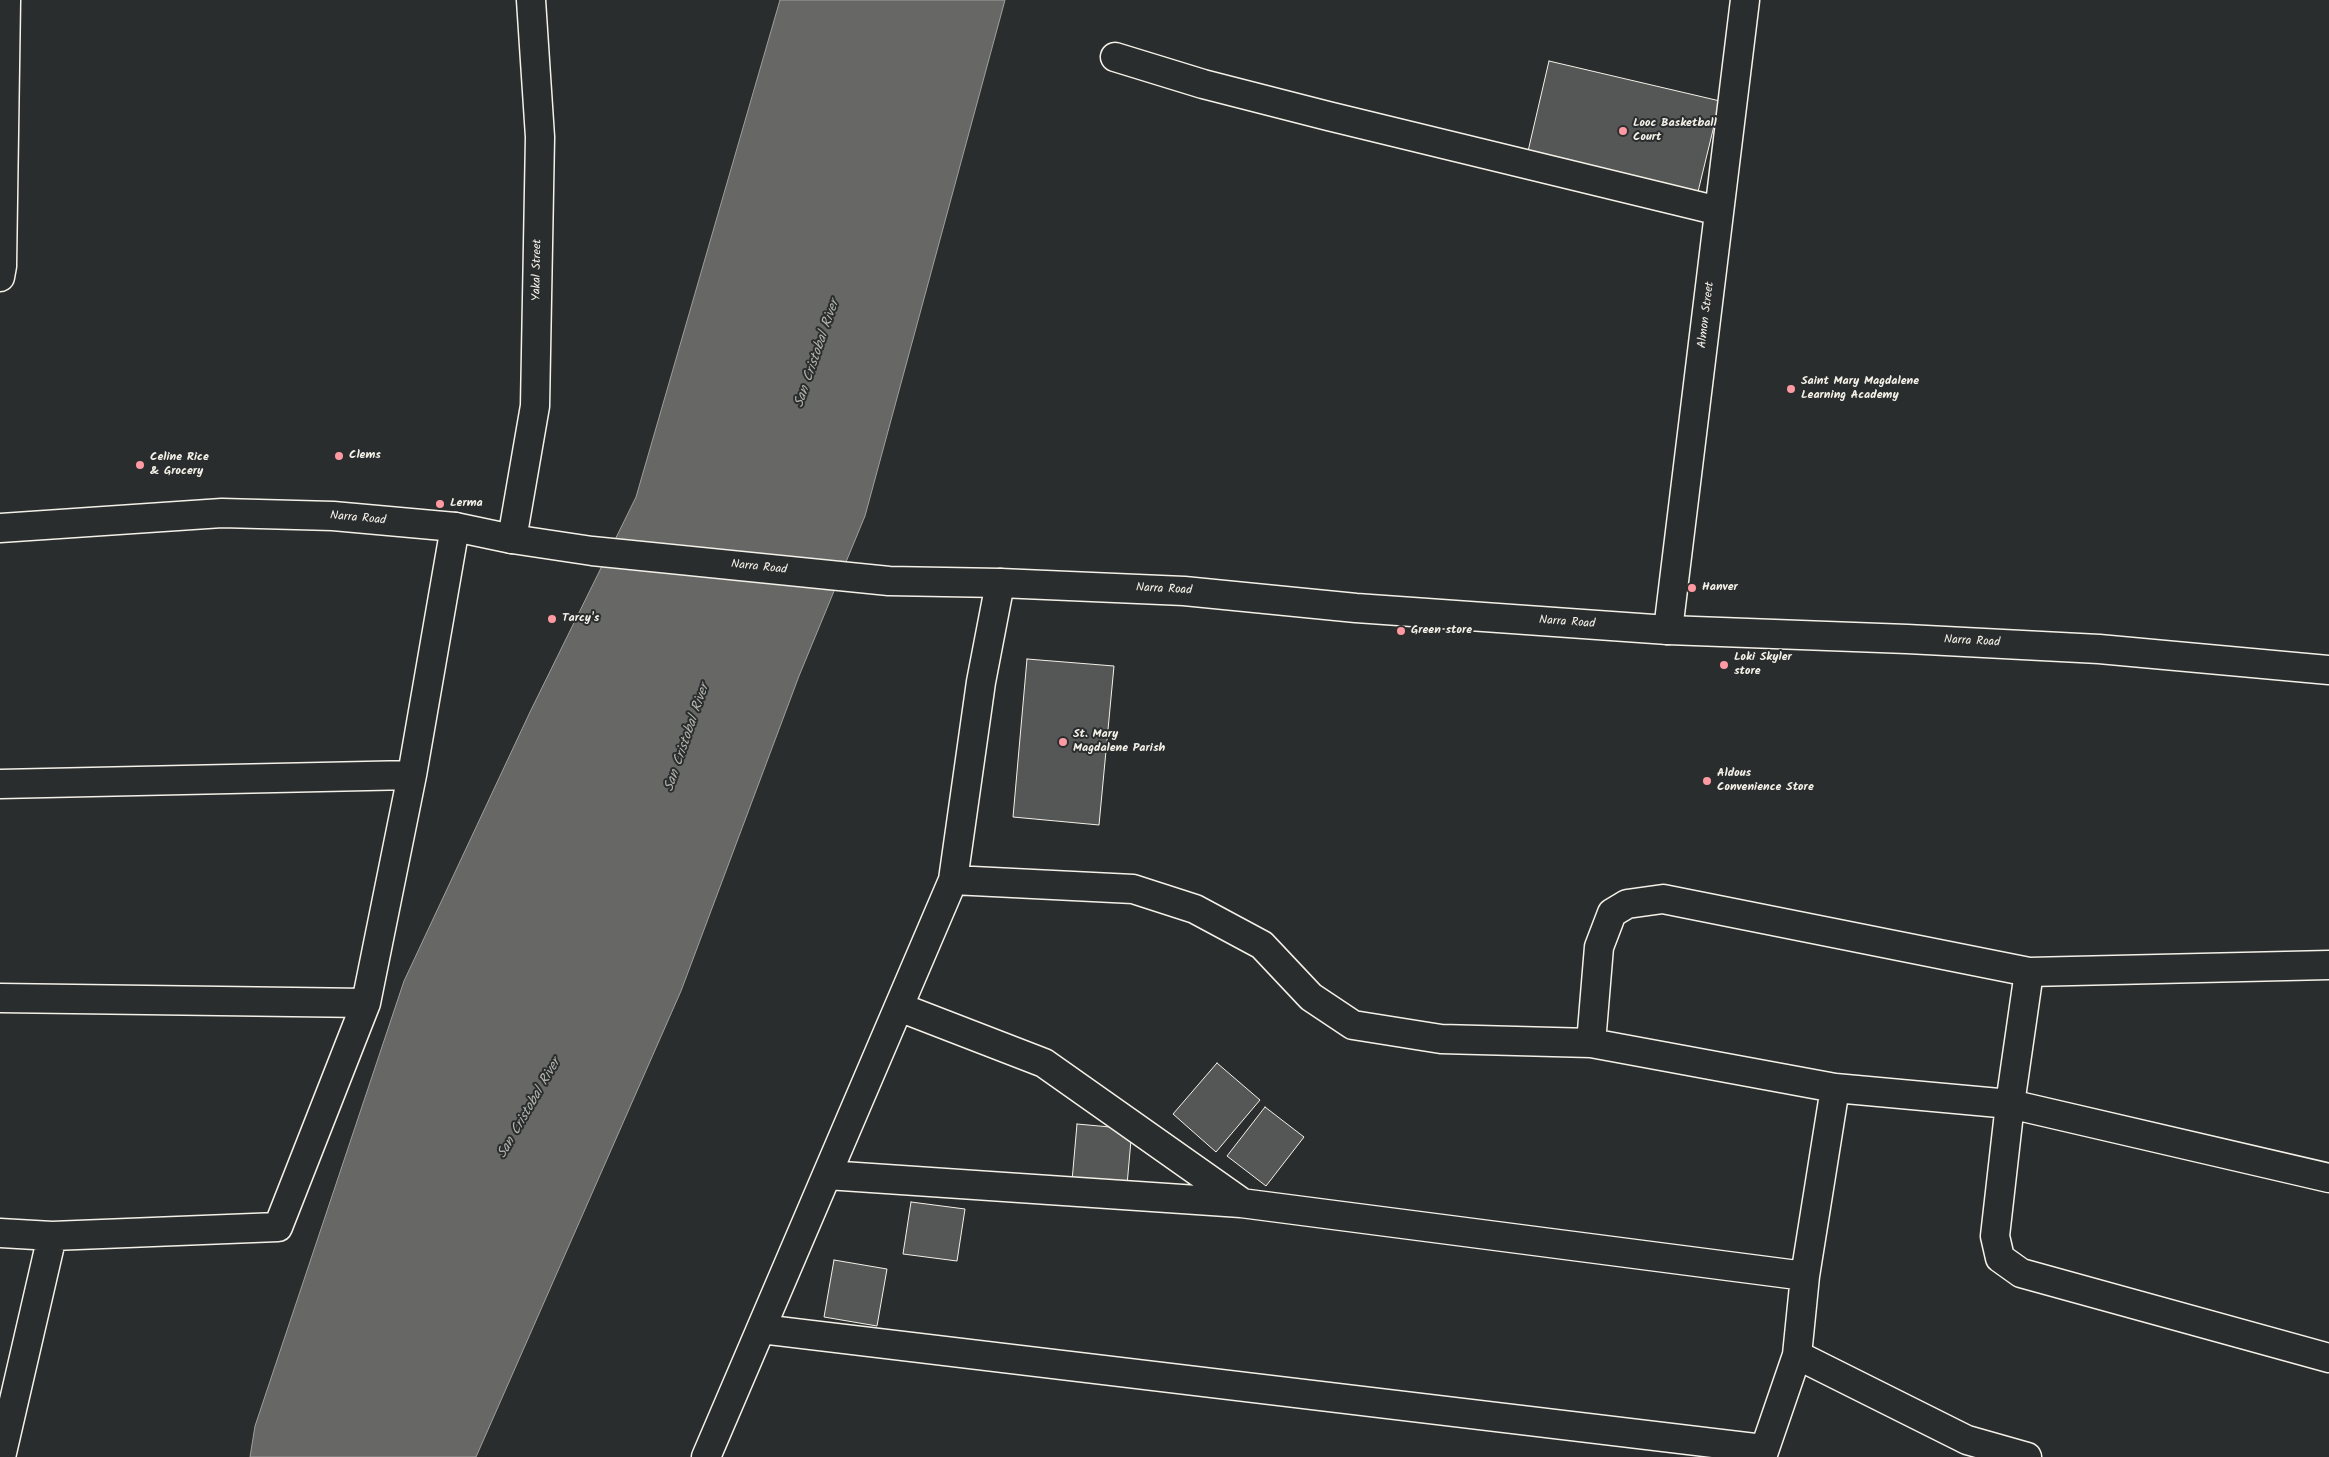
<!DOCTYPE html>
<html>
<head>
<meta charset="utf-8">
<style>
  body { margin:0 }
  canvas { display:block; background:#2a2d2e }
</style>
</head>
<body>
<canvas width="2329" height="1457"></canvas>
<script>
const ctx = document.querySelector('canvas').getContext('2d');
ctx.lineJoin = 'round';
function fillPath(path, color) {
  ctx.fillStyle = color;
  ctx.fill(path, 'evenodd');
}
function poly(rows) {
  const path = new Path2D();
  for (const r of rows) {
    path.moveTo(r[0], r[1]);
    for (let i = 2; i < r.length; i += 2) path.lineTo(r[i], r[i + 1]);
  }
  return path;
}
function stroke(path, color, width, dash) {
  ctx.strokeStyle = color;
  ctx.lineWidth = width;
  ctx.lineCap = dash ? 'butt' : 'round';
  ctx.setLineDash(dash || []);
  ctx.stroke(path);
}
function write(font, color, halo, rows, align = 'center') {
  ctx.font = font + ' Kalam,sans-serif';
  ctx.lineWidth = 4;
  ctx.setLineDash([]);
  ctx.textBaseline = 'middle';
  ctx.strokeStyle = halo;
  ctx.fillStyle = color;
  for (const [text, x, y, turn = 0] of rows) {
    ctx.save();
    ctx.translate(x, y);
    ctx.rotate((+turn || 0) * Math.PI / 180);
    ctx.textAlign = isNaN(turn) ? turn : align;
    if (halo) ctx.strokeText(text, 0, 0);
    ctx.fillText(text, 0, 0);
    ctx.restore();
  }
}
const water = poly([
  [780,0,1005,0,865,516,799,676,681,991,476,1457,250,1457,255,1426,404,981,530,712,636,497,780,0]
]);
fillPath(water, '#676866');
stroke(water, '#9f9f9a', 1);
const building = poly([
  [1549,61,1720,101,1696,200,1526,160,1549,61],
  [1027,659,1114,666,1099,825,1013,817,1027,659],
  [1217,1063,1260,1100,1216,1152,1173,1114,1217,1063],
  [1265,1107,1304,1137,1266,1186,1227,1156,1265,1107],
  [1077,1124,1132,1129,1127,1185,1072,1181,1077,1124],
  [911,1202,965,1209,957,1261,903,1254,911,1202],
  [834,1260,887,1269,877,1326,824,1317,834,1260]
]);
fillPath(building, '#555756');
stroke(building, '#f4f1e8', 1);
const minor = poly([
  [1115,57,1203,84,1328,116,1719,211],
  [0,277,2,266,6,0],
  [512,539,535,406,540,137,531,0],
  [1668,630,1745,0],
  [0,784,412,775],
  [953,880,1133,889,1195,909,1262,945,1311,997,1353,1025,1441,1039,1591,1043,1835,1088,2010,1104,2329,1178],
  [2029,972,2010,1104,1995,1236,2000,1258,2021,1273,2329,1358],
  [0,998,366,1003],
  [899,1007,1044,1063,1241,1202],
  [1591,1043,1599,947,1612,913,1627,904,1663,899,2029,972,2329,965],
  [827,1175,1241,1203,1805,1276],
  [0,1233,52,1236,278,1227,366,1003,412,775,455,527],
  [761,1329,1763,1449],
  [1797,1355,1967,1440,2027,1457],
  [1,1457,52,1236],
  [706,1457,953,880,981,682,1000,583],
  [1762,1457,1797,1355,1805,1276,1835,1088]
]);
const secondary = poly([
  [0,528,222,513,333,516,455,527,512,539,592,551,889,581,1000,583,1184,591,1356,608,1668,630,1907,639,2099,649,2329,670]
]);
stroke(minor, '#f4f1e8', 31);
stroke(secondary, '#f4f1e8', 31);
stroke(minor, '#2a2d2e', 28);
stroke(secondary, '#2a2d2e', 28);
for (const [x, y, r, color] of [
  [1623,131,5,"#ff9aa2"],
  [1791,389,5,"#ff9aa2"],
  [339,456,5,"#ff9aa2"],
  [140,465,5,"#ff9aa2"],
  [440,504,5,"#ff9aa2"],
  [1692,588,5,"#ff9aa2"],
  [552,619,5,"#ff9aa2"],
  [1401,631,5,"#ff9aa2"],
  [1724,665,5,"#ff9aa2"],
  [1063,742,5,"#ff9aa2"],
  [1707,781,5,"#ff9aa2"]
]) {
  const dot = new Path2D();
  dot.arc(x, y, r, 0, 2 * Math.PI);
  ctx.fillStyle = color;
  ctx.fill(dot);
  stroke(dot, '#2a2d2e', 2);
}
write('bold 12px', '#f4f1e8', '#2a2d2e', [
  ["Looc Basketball",1633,124],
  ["Court",1633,138],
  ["Saint Mary Magdalene",1801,382],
  ["Learning Academy",1801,396],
  ["Clems",349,456],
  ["Celine Rice",150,458],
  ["& Grocery",150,472],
  ["Lerma",450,504],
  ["Hanver",1702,588],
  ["Tarcy's",562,619],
  ["Green store",1411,631],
  ["Loki Skyler",1734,658],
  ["store",1734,672],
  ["St. Mary",1073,735],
  ["Magdalene Parish",1073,749],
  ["Aldous",1717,774],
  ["Convenience Store",1717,788]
], 'left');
write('12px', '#f4f1e8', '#2a2d2e', [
  ["Yakal Street",538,270,-89],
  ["Almon Street",1707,315,-83],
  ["Narra Road",358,519,5],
  ["Narra Road",759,568,6],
  ["Narra Road",1164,590,3],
  ["Narra Road",1567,623,4],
  ["Narra Road",1972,642,3]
]);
write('italic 14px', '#b5b3ae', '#2a2d2e', [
  ["San Cristobal River",818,354,-71],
  ["San Cristobal River",688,738,-71],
  ["San Cristobal River",530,1109,-60]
]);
</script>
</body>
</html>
